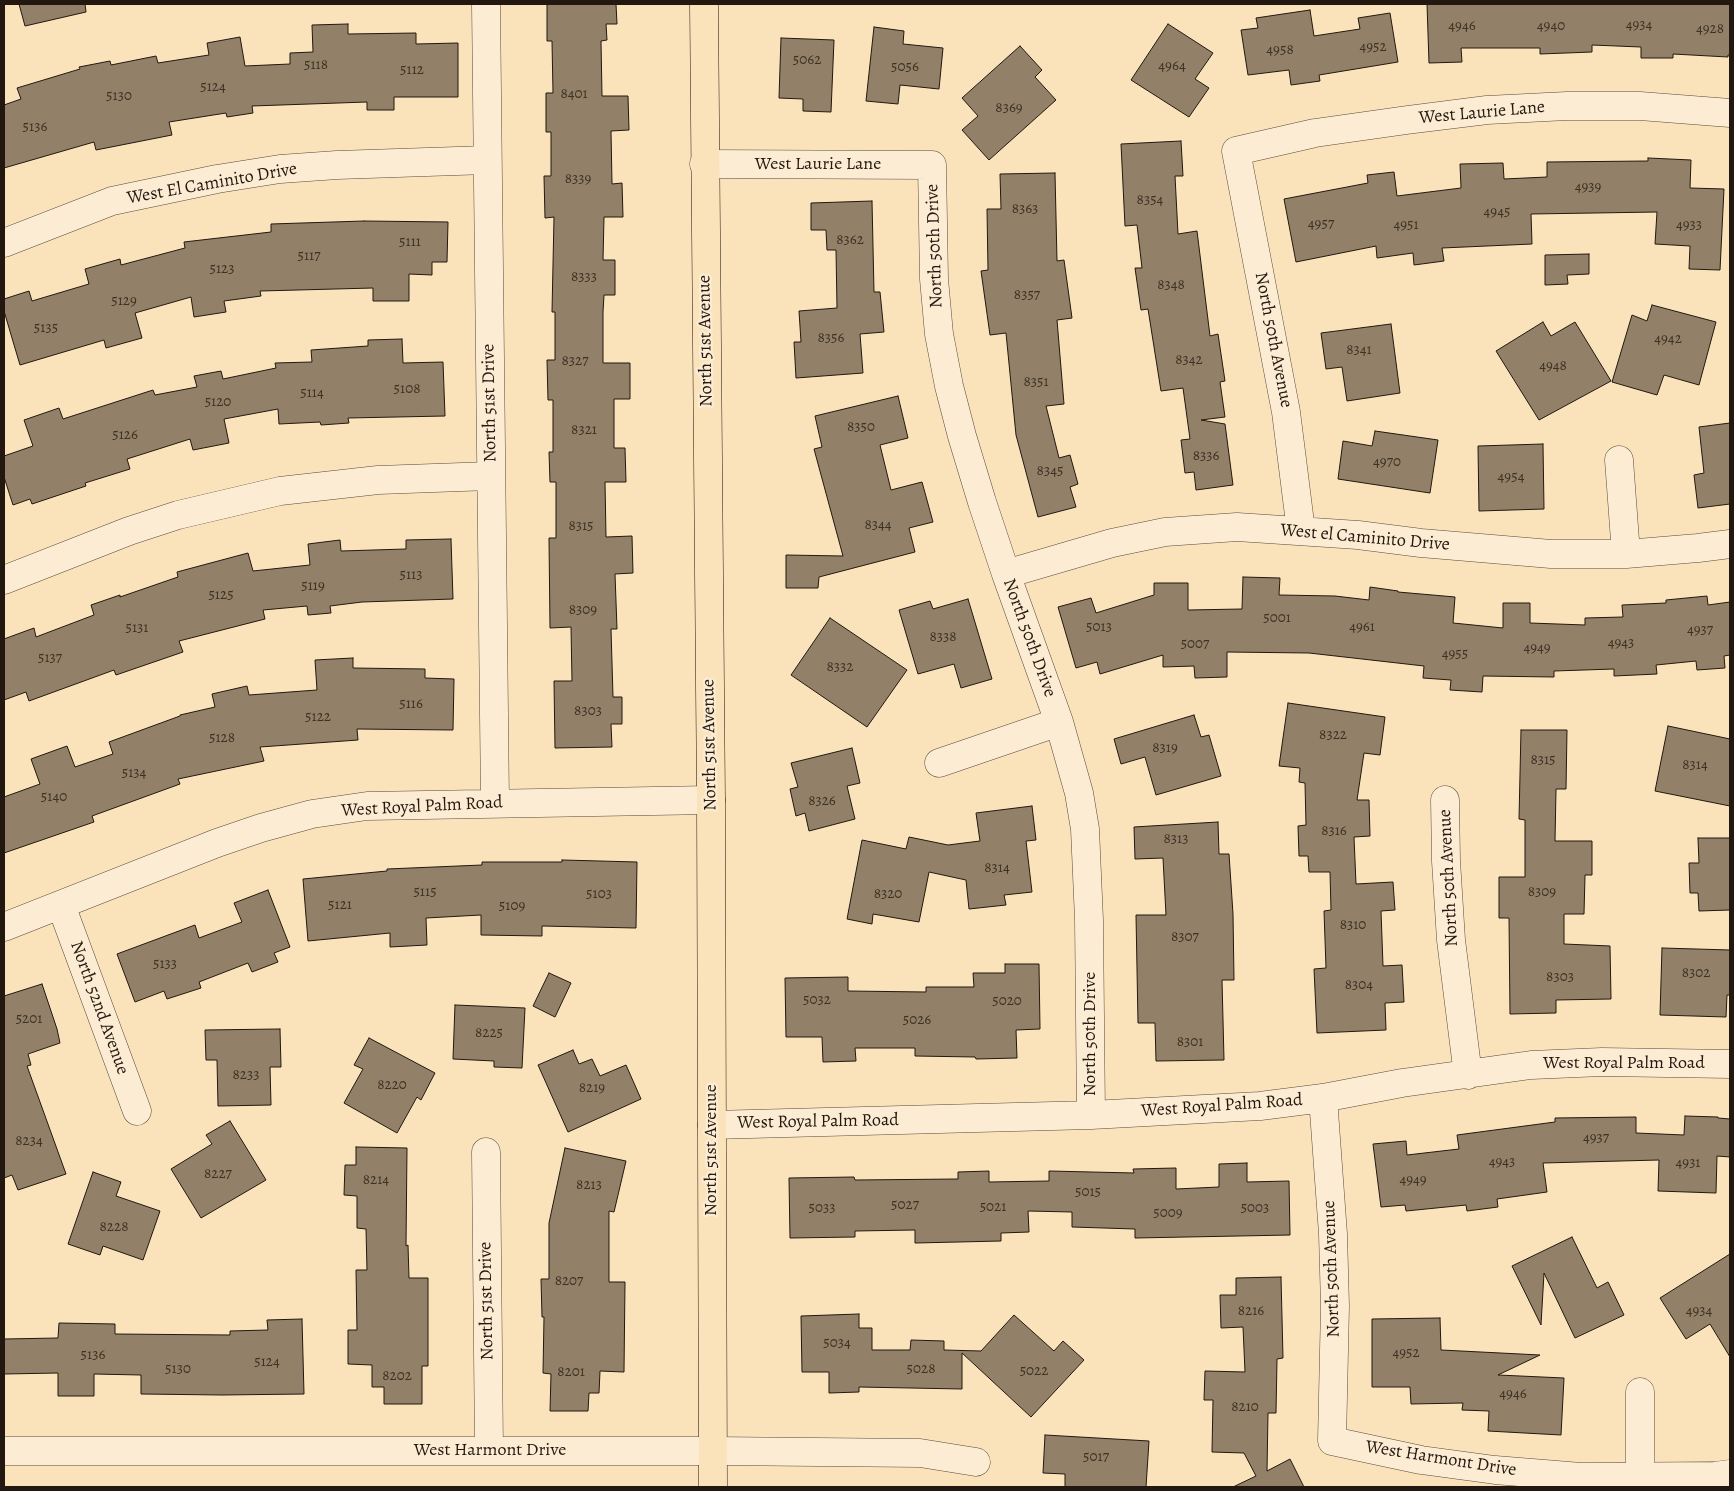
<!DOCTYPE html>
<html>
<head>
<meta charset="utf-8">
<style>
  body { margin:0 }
  #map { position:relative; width:1734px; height:1491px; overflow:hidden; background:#fae2bb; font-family:Alegreya,serif }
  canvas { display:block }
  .frame { position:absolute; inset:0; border:5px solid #22180f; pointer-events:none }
</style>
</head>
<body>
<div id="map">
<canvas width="1734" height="1491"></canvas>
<div class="frame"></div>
</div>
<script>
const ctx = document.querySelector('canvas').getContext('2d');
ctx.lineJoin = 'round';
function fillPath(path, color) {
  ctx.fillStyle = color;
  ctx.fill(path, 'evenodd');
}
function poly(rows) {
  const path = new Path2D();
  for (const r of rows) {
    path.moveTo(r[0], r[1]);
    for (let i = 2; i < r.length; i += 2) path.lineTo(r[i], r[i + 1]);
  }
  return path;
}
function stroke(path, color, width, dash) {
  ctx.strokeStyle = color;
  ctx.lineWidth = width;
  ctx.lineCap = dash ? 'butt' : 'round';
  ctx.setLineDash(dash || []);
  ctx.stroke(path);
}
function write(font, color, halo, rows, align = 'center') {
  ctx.font = font + ' Alegreya,serif';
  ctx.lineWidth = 4.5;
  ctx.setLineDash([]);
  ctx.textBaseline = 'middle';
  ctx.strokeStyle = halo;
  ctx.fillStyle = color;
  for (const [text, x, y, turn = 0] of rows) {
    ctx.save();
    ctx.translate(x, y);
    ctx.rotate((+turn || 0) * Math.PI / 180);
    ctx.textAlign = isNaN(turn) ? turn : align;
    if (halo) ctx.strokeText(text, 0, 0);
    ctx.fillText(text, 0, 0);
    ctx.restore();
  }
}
const building = poly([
  [19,4,85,4,86,12,25,26,19,4],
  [547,4,616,4,617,24,606,24,607,40,601,41,602,96,628,96,629,130,611,131,612,184,622,183,623,217,604,217,603,260,615,260,615,295,604,295,603,312,603,363,630,363,630,399,614,399,614,448,625,448,626,482,605,482,606,537,632,536,633,573,615,574,617,629,611,629,613,697,622,697,622,724,611,724,612,747,555,748,554,681,572,681,571,627,550,628,549,538,556,538,556,482,550,482,549,452,553,452,553,400,548,400,547,360,555,360,555,312,552,312,554,217,545,218,544,176,551,176,551,132,546,132,546,93,553,93,552,41,547,41,547,4],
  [1427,4,1730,4,1730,55,1728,55,1728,57,1673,54,1673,58,1641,58,1641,47,1592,45,1592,52,1540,54,1540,48,1461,48,1462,62,1429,63,1427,4],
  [1310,10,1314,36,1360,29,1358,18,1390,13,1398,62,1319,75,1320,81,1291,85,1289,70,1248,75,1241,30,1258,28,1256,18,1310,10],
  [348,24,348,34,416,33,416,44,458,43,458,97,394,97,394,110,367,110,367,102,252,106,253,113,227,117,226,113,169,122,172,135,96,150,94,142,4,168,4,105,21,99,17,88,80,69,79,67,110,61,111,65,156,56,158,63,209,55,207,43,240,37,245,66,290,64,290,53,313,52,312,25,348,24],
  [1168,24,1213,53,1195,79,1209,88,1189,117,1131,80,1168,24],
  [874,27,904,31,903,44,943,48,939,89,900,85,898,104,866,101,874,27],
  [781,38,834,40,831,112,803,111,803,99,779,98,781,38],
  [1020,46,1042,70,1035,77,1056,100,989,160,962,130,978,116,962,98,1020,46],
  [1181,141,1183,176,1175,176,1178,234,1197,231,1210,336,1218,334,1225,381,1220,382,1225,417,1201,420,1225,424,1233,485,1196,490,1194,472,1185,473,1181,440,1190,439,1183,388,1161,391,1148,309,1141,310,1135,268,1142,268,1137,225,1125,226,1121,144,1181,141],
  [1648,158,1691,160,1690,188,1724,189,1720,270,1689,269,1690,246,1655,244,1657,212,1531,214,1532,244,1442,248,1444,261,1414,265,1413,253,1377,258,1376,246,1296,262,1284,199,1368,183,1367,175,1394,172,1397,196,1461,188,1460,164,1503,163,1504,179,1547,177,1547,162,1648,161,1648,158],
  [1055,173,1057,261,1064,260,1072,318,1057,320,1064,404,1046,406,1059,458,1070,455,1078,484,1070,487,1076,507,1038,517,1016,435,1006,333,990,335,981,271,988,270,987,209,1001,209,1000,174,1055,173],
  [872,201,874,292,880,292,884,332,860,334,863,373,796,378,794,342,801,342,799,311,837,308,836,250,827,250,826,230,811,230,811,203,872,201],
  [364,221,448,222,447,262,432,262,432,275,409,274,409,301,373,301,373,288,260,291,261,296,224,301,226,312,194,317,191,297,135,313,142,338,106,348,104,340,20,365,4,311,4,299,29,291,32,301,89,284,85,269,120,259,121,265,185,248,184,242,271,232,271,224,364,221],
  [1589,254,1589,274,1567,275,1568,284,1545,285,1545,255,1589,254],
  [1652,305,1716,322,1699,385,1664,375,1657,395,1612,382,1632,315,1647,321,1652,305],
  [1543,322,1551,336,1575,322,1611,381,1539,420,1496,351,1543,322],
  [1391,324,1400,393,1347,401,1342,367,1326,369,1321,333,1391,324],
  [402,339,403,363,443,362,445,416,348,418,349,423,321,425,320,422,279,424,278,409,224,419,229,443,193,450,190,439,127,459,130,469,85,483,86,486,32,504,30,499,13,505,4,477,4,456,33,446,24,420,59,408,63,419,153,390,155,395,197,387,194,376,221,371,223,379,276,368,275,363,312,362,311,350,368,346,368,340,402,339],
  [898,396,908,438,880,445,891,490,922,482,933,522,909,528,915,552,819,577,818,588,786,588,786,555,843,556,814,449,822,447,815,416,898,396],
  [1730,423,1730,504,1698,508,1694,475,1704,473,1699,427,1730,423],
  [1375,431,1438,440,1430,493,1338,479,1343,441,1372,446,1375,431],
  [1543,444,1544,509,1479,511,1478,446,1543,444],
  [451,539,453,599,362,602,330,606,331,613,308,615,307,606,263,610,265,619,179,641,183,652,116,675,114,670,29,701,26,692,4,700,4,639,34,628,36,637,94,615,91,605,120,595,120,597,178,577,177,572,248,553,253,571,310,565,308,544,340,540,341,551,406,549,406,540,451,539],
  [1243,577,1280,578,1279,595,1335,596,1369,600,1370,587,1398,591,1398,592,1455,597,1453,623,1503,628,1503,603,1530,603,1530,623,1585,625,1585,618,1623,617,1622,605,1666,603,1666,600,1707,596,1708,605,1730,602,1730,655,1724,656,1725,668,1697,670,1696,661,1656,665,1657,674,1614,676,1614,669,1554,671,1554,677,1483,676,1482,692,1450,690,1451,680,1423,678,1424,666,1309,653,1227,652,1227,677,1195,678,1194,666,1163,667,1163,655,1100,674,1097,662,1076,668,1058,607,1091,598,1096,613,1154,595,1154,583,1188,583,1188,610,1242,609,1243,577],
  [968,599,992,679,961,688,954,664,918,674,899,610,930,601,933,609,968,599],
  [830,618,907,670,867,727,791,675,830,618],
  [353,658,353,668,425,669,425,678,454,679,453,730,357,729,358,740,260,747,264,761,178,779,180,784,92,816,94,822,4,853,4,797,40,784,31,759,67,746,75,767,113,754,109,742,180,716,180,715,215,707,212,694,247,686,249,695,317,690,315,660,353,658],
  [1288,703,1385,717,1380,755,1364,753,1357,800,1369,800,1370,836,1354,837,1356,884,1393,882,1395,910,1381,911,1383,966,1402,965,1404,1002,1385,1003,1386,1030,1317,1033,1314,969,1326,968,1324,911,1331,910,1330,872,1309,872,1308,856,1299,856,1298,826,1306,825,1305,783,1299,782,1300,768,1279,766,1288,703],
  [1194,715,1201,737,1209,735,1221,776,1156,795,1145,757,1121,764,1114,739,1194,715],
  [1668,726,1730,739,1730,806,1655,791,1668,726],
  [1521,730,1567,730,1566,789,1556,789,1555,841,1592,841,1592,875,1585,875,1584,914,1564,914,1564,944,1610,946,1611,999,1556,1000,1556,1013,1510,1014,1509,918,1499,918,1499,877,1525,877,1525,820,1519,819,1521,730],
  [852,748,860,783,847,786,855,819,809,831,805,813,796,816,790,789,798,787,791,763,852,748],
  [1032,806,1036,840,1026,841,1032,892,1004,895,1006,905,969,909,966,880,929,872,919,922,873,914,872,924,847,919,862,840,906,849,909,837,948,845,980,841,976,813,1032,806],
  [1218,822,1219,854,1229,854,1233,914,1234,980,1222,980,1224,1060,1156,1061,1155,1023,1138,1023,1136,915,1166,915,1163,858,1135,859,1134,827,1218,822],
  [1698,838,1730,838,1730,910,1699,911,1698,893,1690,893,1689,863,1699,863,1698,838],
  [562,860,637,862,636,928,542,926,542,936,481,935,481,915,426,918,427,945,390,947,390,933,308,941,303,879,387,871,387,869,482,865,482,862,562,862,562,860],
  [268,890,290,947,274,953,278,962,252,972,248,963,199,982,201,988,167,999,164,991,135,1002,117,954,195,925,199,938,242,922,234,903,268,890],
  [1662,948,1730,950,1730,995,1727,995,1726,1017,1660,1015,1662,948],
  [1005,964,1039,964,1040,1029,1016,1030,1017,1058,976,1059,975,1057,915,1056,915,1048,855,1048,856,1061,823,1062,822,1037,786,1037,785,978,848,977,848,991,926,992,926,987,974,987,973,973,1005,973,1005,964],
  [549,973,571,983,555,1017,533,1006,549,973],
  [42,984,57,1029,60,1043,28,1054,31,1065,27,1066,66,1174,18,1190,12,1175,4,1178,4,996,42,984],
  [455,1005,525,1008,522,1068,494,1067,494,1061,453,1059,455,1005],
  [280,1029,281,1067,270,1067,271,1105,218,1106,217,1060,206,1060,205,1030,280,1029],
  [369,1038,435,1073,421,1100,417,1097,397,1133,344,1103,363,1069,354,1065,369,1038],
  [573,1050,579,1064,592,1059,600,1076,626,1065,641,1099,568,1132,538,1065,573,1050],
  [1685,1116,1718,1117,1718,1118,1730,1119,1730,1157,1717,1156,1716,1193,1658,1191,1659,1160,1543,1163,1547,1192,1497,1199,1498,1207,1467,1211,1466,1205,1406,1211,1405,1205,1381,1207,1373,1144,1406,1141,1407,1155,1459,1149,1457,1135,1555,1122,1555,1118,1636,1117,1636,1133,1684,1135,1685,1116],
  [230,1121,266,1180,201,1218,171,1169,212,1144,206,1135,230,1121],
  [356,1147,407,1148,406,1246,408,1245,409,1278,428,1278,428,1366,422,1366,422,1404,384,1404,384,1387,372,1387,372,1365,348,1364,348,1330,357,1330,356,1270,367,1270,366,1229,357,1228,357,1196,344,1195,345,1165,356,1165,356,1147],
  [565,1148,626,1161,614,1212,609,1211,609,1282,625,1282,624,1372,600,1371,599,1393,589,1393,588,1411,550,1411,551,1374,543,1373,544,1317,542,1317,541,1279,549,1279,549,1223,565,1148],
  [1247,1163,1247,1182,1289,1181,1290,1235,1135,1238,1135,1229,1072,1227,1072,1212,1028,1211,1029,1232,1001,1233,1001,1241,915,1243,915,1230,855,1231,855,1237,790,1238,789,1178,854,1177,855,1180,958,1179,958,1172,989,1171,989,1182,1049,1181,1049,1171,1134,1173,1133,1169,1176,1168,1176,1189,1219,1187,1219,1164,1247,1163],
  [93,1172,121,1182,116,1196,160,1211,143,1260,103,1246,100,1255,68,1244,93,1172],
  [1572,1237,1597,1288,1608,1282,1624,1315,1575,1338,1544,1273,1541,1325,1512,1266,1572,1237],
  [1730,1254,1730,1357,1710,1324,1686,1339,1660,1298,1730,1254],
  [1281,1277,1283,1358,1277,1359,1276,1413,1268,1413,1267,1471,1290,1459,1304,1487,1233,1487,1256,1476,1244,1453,1212,1452,1213,1400,1204,1400,1205,1371,1245,1372,1243,1327,1221,1328,1220,1295,1236,1295,1236,1278,1281,1277],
  [859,1314,859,1328,872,1328,872,1350,910,1350,911,1340,944,1341,944,1350,981,1351,1014,1315,1054,1351,1063,1341,1084,1360,1031,1417,962,1353,962,1389,859,1387,859,1392,829,1393,829,1372,802,1372,801,1316,859,1314],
  [1440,1318,1441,1350,1540,1355,1498,1375,1564,1378,1561,1435,1488,1431,1489,1411,1462,1410,1463,1403,1411,1404,1410,1387,1372,1387,1372,1319,1440,1318],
  [302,1319,304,1394,222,1395,141,1394,141,1375,94,1374,94,1396,58,1396,58,1373,4,1374,4,1339,58,1338,59,1323,115,1324,115,1334,230,1335,230,1331,268,1330,267,1320,302,1319],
  [1045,1435,1149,1441,1146,1487,1065,1487,1065,1474,1043,1473,1045,1435]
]);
fillPath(building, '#928168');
stroke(building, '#22180f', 1);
const minor = poly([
  [486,4,495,803],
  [704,164,932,165,934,279,939,334,949,386,962,436,982,502,1006,574,1059,722,1079,793,1085,829,1089,920,1091,1115],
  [4,243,112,201,217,179,280,169,337,165,487,160],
  [1619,460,1626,554],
  [1301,531,1286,412,1236,151,1315,133,1407,120,1487,110,1567,106,1640,106,1730,113],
  [1006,574,1112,543,1165,532,1237,527,1358,535,1421,543,1551,554,1626,554,1698,548,1730,544],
  [4,580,129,531,178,515,280,491,378,480,490,476],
  [939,763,1059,722],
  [1445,800,1446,861,1451,940,1468,1075],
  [61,905,137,1111],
  [4,927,217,843,261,828,312,814,367,806,711,800],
  [1323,1098,1333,1234,1335,1306,1332,1441,1421,1460,1495,1470,1581,1477,1715,1476,1730,1474],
  [712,1125,1091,1115,1260,1106,1323,1098,1402,1083,1531,1065,1602,1062,1730,1064],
  [486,1152,489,1451],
  [1640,1392,1640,1477],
  [4,1451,713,1451,920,1453,976,1462]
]);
const primary = poly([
  [704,4,711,800,713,1487]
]);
stroke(minor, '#584a3a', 29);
stroke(primary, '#22180f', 29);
stroke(minor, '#fcecd3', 28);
stroke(primary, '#fae2bb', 28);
write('15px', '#3e3225', null, [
  ["4934",1639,25],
  ["4946",1462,26],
  ["4940",1551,26],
  ["4928",1710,29],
  ["4952",1373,47],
  ["4958",1280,50],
  ["5062",807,60],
  ["5118",316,65],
  ["4964",1172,66],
  ["5056",905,67],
  ["5112",412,70],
  ["5124",213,87],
  ["8401",574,94],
  ["5130",119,96],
  ["8369",1009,108],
  ["5136",35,127],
  ["8339",578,179],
  ["4939",1588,187],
  ["8354",1150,200],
  ["8363",1025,209],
  ["4945",1497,212],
  ["4957",1321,224],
  ["4951",1406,225],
  ["4933",1689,225],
  ["8362",850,240],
  ["5111",410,242],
  ["5117",309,256],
  ["5123",222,269],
  ["8333",584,277],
  ["8348",1171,285],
  ["8357",1027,295],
  ["5129",124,301],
  ["5135",46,328],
  ["8356",831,338],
  ["4942",1668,339],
  ["8341",1359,350],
  ["8342",1189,360],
  ["8327",575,361],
  ["4948",1553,366],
  ["8351",1036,382],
  ["5108",407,389],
  ["5114",312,393],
  ["5120",218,402],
  ["8350",861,427],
  ["8321",584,430],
  ["5126",125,435],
  ["8336",1206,456],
  ["4970",1387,462],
  ["8345",1050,471],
  ["4954",1511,477],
  ["8344",878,525],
  ["8315",581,526],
  ["5113",411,575],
  ["5119",313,586],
  ["5125",221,595],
  ["8309",583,610],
  ["5001",1277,618],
  ["5013",1099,627],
  ["4961",1362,627],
  ["5131",137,628],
  ["4937",1700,630],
  ["8338",943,637],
  ["4943",1621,643],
  ["5007",1195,644],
  ["4949",1537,648],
  ["4955",1455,654],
  ["5137",50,658],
  ["8332",840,667],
  ["5116",411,704],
  ["8303",588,711],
  ["5122",318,717],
  ["8322",1333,735],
  ["5128",222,738],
  ["8319",1165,748],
  ["8315",1543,760],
  ["8314",1695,765],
  ["5134",134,773],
  ["5140",54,797],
  ["8326",822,801],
  ["8316",1334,831],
  ["8313",1176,839],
  ["8314",997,868],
  ["5115",425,892],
  ["8309",1542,892],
  ["5103",599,894],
  ["8320",888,894],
  ["5121",340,905],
  ["5109",512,906],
  ["8310",1353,925],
  ["8307",1185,937],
  ["5133",165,964],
  ["8302",1696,973],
  ["8303",1560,977],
  ["8304",1359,985],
  ["5032",817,1000],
  ["5020",1007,1001],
  ["5201",29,1019],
  ["5026",917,1020],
  ["8225",489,1033],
  ["8301",1190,1042],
  ["8233",246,1075],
  ["8220",392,1085],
  ["8219",592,1088],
  ["4937",1596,1138],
  ["8234",29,1141],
  ["4943",1502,1162],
  ["4931",1688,1163],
  ["8227",218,1174],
  ["8214",376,1180],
  ["4949",1413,1180],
  ["8213",589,1185],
  ["5015",1088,1192],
  ["5027",905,1205],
  ["5021",993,1207],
  ["5033",822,1208],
  ["5003",1255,1208],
  ["5009",1168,1213],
  ["8228",114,1227],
  ["8207",569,1281],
  ["8216",1251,1311],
  ["4934",1699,1311],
  ["5034",837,1343],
  ["4952",1406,1353],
  ["5136",93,1355],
  ["5124",267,1362],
  ["5130",178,1369],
  ["5028",921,1369],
  ["5022",1034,1371],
  ["8201",571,1372],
  ["8202",397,1376],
  ["4946",1513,1394],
  ["8210",1245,1407],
  ["5017",1096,1457]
]);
write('18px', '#22180f', '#fcecd3', [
  ["West Laurie Lane",1482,113,-5],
  ["West Laurie Lane",818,165],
  ["West El Caminito Drive",212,184,-10],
  ["North 50th Drive",935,246,-92],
  ["North 50th Avenue",1273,340,79],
  ["North 51st Avenue",706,341,-91],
  ["North 51st Drive",490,403,-91],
  ["West el Caminito Drive",1365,538,5],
  ["North 50th Drive",1029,638,70],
  ["North 51st Avenue",710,745,-91],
  ["West Royal Palm Road",422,807,-3],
  ["North 50th Avenue",1449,878,-93],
  ["North 52nd Avenue",99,1008,70],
  ["North 50th Drive",1091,1034,-90],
  ["West Royal Palm Road",1624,1064],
  ["West Royal Palm Road",1222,1106,-4],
  ["West Royal Palm Road",818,1122,-1],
  ["North 51st Avenue",712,1150,-90],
  ["North 50th Avenue",1332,1269,-92],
  ["North 51st Drive",487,1301,-91],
  ["West Harmont Drive",490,1451],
  ["West Harmont Drive",1441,1459,9]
]);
</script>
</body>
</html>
